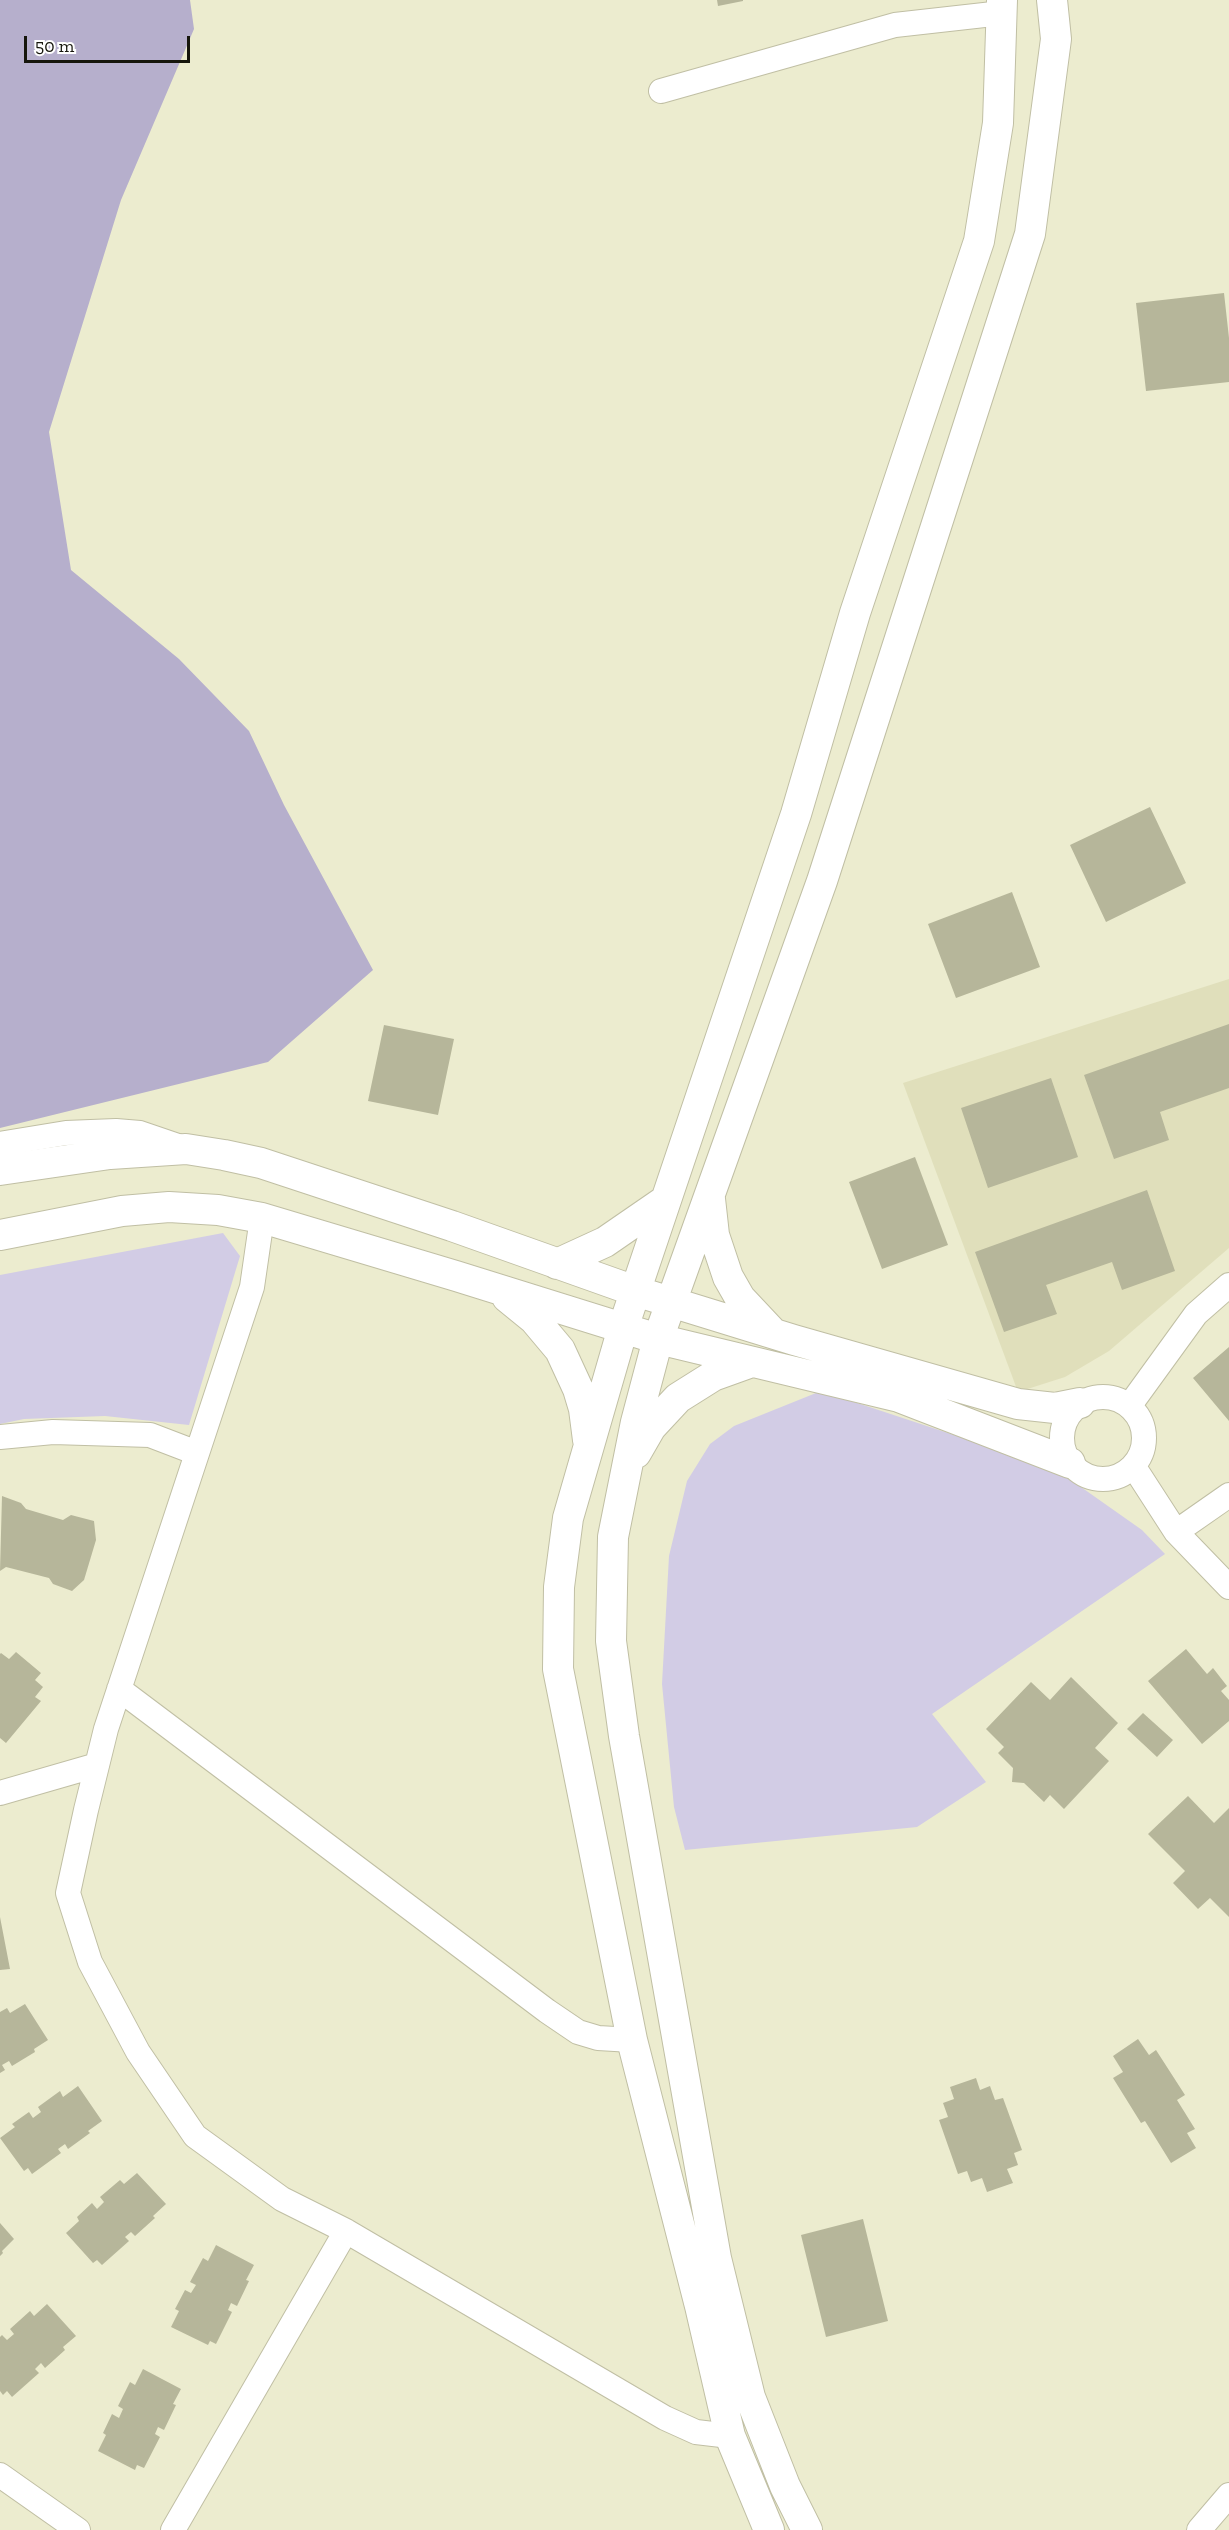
<!DOCTYPE html>
<html>
<head>
<meta charset="utf-8">
<style>
  body { margin:0 }
  #map { position:relative; width:1229px; height:2530px; overflow:hidden; background:#ececcf; font-family:"Zilla Slab",serif }
  canvas { display:block }
  .scale { position:absolute; left:24px; top:36px; width:166px; height:27px; box-sizing:border-box; border:3px solid #16160c; border-top:0; padding-left:8px; font-size:18px; line-height:21px; white-space:nowrap; color:#16160c; -webkit-text-stroke:4px #fff; paint-order:stroke }
</style>
</head>
<body>
<div id="map">
<canvas width="1229" height="2530"></canvas>
<div class="scale">50 m</div>
</div>
<script>
const ctx = document.querySelector('canvas').getContext('2d');
ctx.lineJoin = 'round';
function fillPath(path, color) {
  ctx.fillStyle = color;
  ctx.fill(path, 'evenodd');
}
function poly(rows) {
  const path = new Path2D();
  for (const r of rows) {
    if (r.length === 3) {
      path.moveTo(r[0] + r[2], r[1]);
      path.arc(r[0], r[1], r[2], 0, 2 * Math.PI);
      continue;
    }
    path.moveTo(r[0], r[1]);
    for (let i = 2; i < r.length; i += 2) path.lineTo(r[i], r[i + 1]);
  }
  return path;
}
function stroke(path, color, width, dash) {
  ctx.strokeStyle = color;
  ctx.lineWidth = width;
  ctx.lineCap = dash ? 'butt' : 'round';
  ctx.setLineDash(dash || []);
  ctx.stroke(path);
}
fillPath(poly([
  [1229,979,1229,1248,1109,1351,1065,1377,1018,1392,903,1083]
]), '#e0dfbb');
fillPath(poly([
  [223,1233,240,1256,189,1425,105,1416,24,1419,0,1424,0,1275],
  [821,1391,1054,1468,1142,1530,1165,1554,932,1714,986,1782,917,1827,685,1850,674,1807,662,1684,669,1556,687,1481,710,1444,734,1426]
]), '#d2cce5');
fillPath(poly([
  [0,0,190,0,194,29,121,200,49,432,71,570,179,659,249,731,284,805,373,970,268,1062,0,1128]
]), '#b6afcc');
fillPath(poly([
  [717,0,743,0,743,1,718,6],
  [1224,293,1229,338,1229,382,1146,391,1136,303],
  [1150,807,1186,883,1106,922,1070,845],
  [1012,892,1040,967,956,998,928,924],
  [1229,1024,1229,1088,1160,1112,1169,1140,1114,1159,1084,1075],
  [384,1025,454,1039,438,1115,368,1101],
  [1051,1078,1078,1157,988,1188,961,1108],
  [915,1157,948,1245,882,1269,849,1182],
  [1147,1190,1175,1271,1122,1290,1112,1262,1046,1285,1057,1314,1004,1332,975,1252],
  [1229,1347,1229,1421,1193,1378],
  [2,1496,21,1503,26,1509,63,1520,71,1515,94,1521,96,1540,84,1580,72,1591,53,1584,49,1578,6,1567,0,1571],
  [1186,1649,1207,1674,1213,1668,1227,1686,1221,1691,1229,1700,1229,1721,1202,1744,1148,1681],
  [16,1652,41,1673,35,1680,43,1687,35,1697,41,1701,6,1743,0,1738,0,1654,1,1653,9,1659],
  [1071,1677,1118,1723,1095,1748,1109,1761,1064,1809,1050,1795,1044,1802,1024,1783,1012,1782,1013,1768,998,1753,1004,1747,986,1729,1031,1682,1050,1700],
  [1143,1713,1173,1740,1157,1757,1127,1729],
  [1188,1796,1214,1823,1229,1808,1229,1917,1210,1898,1198,1909,1173,1883,1185,1871,1148,1834],
  [0,1917,10,1969,0,1970],
  [25,2004,48,2040,34,2049,35,2052,12,2066,9,2061,2,2065,5,2070,0,2073,0,2012,7,2008,10,2013],
  [1138,2039,1149,2055,1156,2050,1185,2095,1177,2100,1195,2129,1187,2133,1196,2148,1171,2163,1145,2121,1141,2123,1113,2078,1123,2072,1113,2056],
  [976,2078,980,2090,990,2086,995,2100,1003,2098,1022,2150,1014,2153,1018,2165,1007,2169,1013,2183,987,2192,982,2178,971,2182,967,2171,958,2174,939,2120,948,2117,943,2103,954,2099,950,2087],
  [78,2086,102,2121,88,2131,90,2133,68,2149,65,2144,58,2149,61,2153,32,2174,28,2168,24,2171,0,2138,15,2127,12,2124,29,2112,33,2118,41,2112,38,2107,60,2091,63,2097],
  [137,2173,166,2204,153,2216,155,2218,135,2236,131,2232,125,2237,129,2241,102,2265,97,2260,93,2263,66,2233,79,2221,77,2217,92,2203,97,2209,104,2202,100,2197,120,2180,124,2184],
  [863,2219,888,2321,826,2337,801,2235],
  [0,2223,14,2239,2,2251,3,2253,0,2256],
  [216,2245,254,2265,246,2280,249,2281,237,2306,231,2303,228,2310,232,2312,216,2344,210,2341,208,2345,171,2327,179,2311,175,2309,185,2290,191,2293,196,2285,190,2282,203,2258,208,2261],
  [47,2304,76,2336,63,2347,65,2350,45,2368,41,2363,35,2369,39,2373,12,2397,7,2391,3,2395,0,2391,0,2337,2,2335,7,2340,14,2334,10,2329,30,2311,34,2316],
  [143,2369,181,2389,173,2404,176,2405,164,2430,158,2427,155,2434,160,2437,144,2468,137,2465,135,2470,98,2451,106,2435,103,2433,112,2414,119,2418,123,2409,118,2406,130,2382,135,2385]
]), '#b6b69a');
const minor = poly([
  [661,91,895,25,1002,13],
  [0,1144,66,1133,116,1131,140,1133,181,1147],
  [262,1218,252,1287,106,1729,86,1810,68,1893,90,1962,138,2052,195,2136,282,2199,346,2231,665,2418,696,2432,730,2436],
  [1103,1438,41],
  [1130,1405,1196,1314,1229,1285],
  [0,1437,53,1432,150,1435,197,1453],
  [1134,1467,1176,1532,1229,1587],
  [1176,1532,1229,1495],
  [119,1689,547,2011,578,2032,598,2038,632,2040],
  [0,1793,97,1765],
  [0,2475,78,2530],
  [173,2530,346,2231],
  [1199,2530,1229,2495]
]);
const tertiary = poly([
  [0,1170,110,1154,186,1149,224,1155,261,1163,452,1226,635,1291,794,1340,1018,1404,1055,1408,1080,1403],
  [710,1199,714,1235,728,1277,740,1298,771,1331],
  [0,1235,122,1211,169,1207,218,1210,262,1218,456,1276,658,1339,899,1397,1070,1463],
  [557,1264,605,1242,666,1200],
  [507,1297,534,1319,560,1350,578,1389,584,1409,588,1440],
  [636,1453,651,1427,678,1398,713,1376,752,1362],
  [769,2530,730,2436,700,2306,632,2040,558,1669,559,1587,568,1518,623,1328,796,814,855,613,979,241,998,123,1002,0],
  [807,2530,785,2486,750,2397,716,2258,624,1736,611,1641,613,1537,636,1422,658,1339,822,881,1030,234,1056,39,1052,0]
]);
stroke(minor, '#c0bfa4', 26);
stroke(tertiary, '#c0bfa4', 32);
stroke(minor, '#fff', 24);
stroke(tertiary, '#fff', 30);
</script>
</body>
</html>
